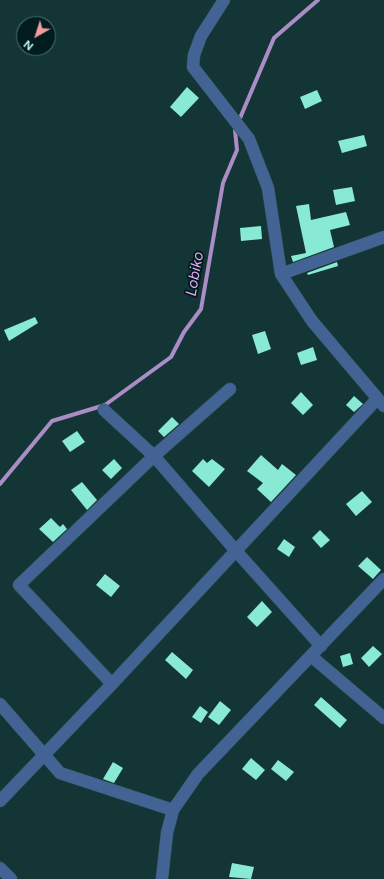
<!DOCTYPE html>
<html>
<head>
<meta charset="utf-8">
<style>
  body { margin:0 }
  #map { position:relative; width:384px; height:879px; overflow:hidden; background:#143536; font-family:Figtree,sans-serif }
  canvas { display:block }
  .north { position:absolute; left:16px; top:16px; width:40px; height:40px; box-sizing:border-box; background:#001c1e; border:1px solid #4e7274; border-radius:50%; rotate:219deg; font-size:11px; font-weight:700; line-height:16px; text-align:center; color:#c4f4f5 }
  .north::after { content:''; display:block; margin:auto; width:14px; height:18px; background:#f59b9c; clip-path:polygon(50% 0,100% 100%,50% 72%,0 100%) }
</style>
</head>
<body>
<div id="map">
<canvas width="384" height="879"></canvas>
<div class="north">N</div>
</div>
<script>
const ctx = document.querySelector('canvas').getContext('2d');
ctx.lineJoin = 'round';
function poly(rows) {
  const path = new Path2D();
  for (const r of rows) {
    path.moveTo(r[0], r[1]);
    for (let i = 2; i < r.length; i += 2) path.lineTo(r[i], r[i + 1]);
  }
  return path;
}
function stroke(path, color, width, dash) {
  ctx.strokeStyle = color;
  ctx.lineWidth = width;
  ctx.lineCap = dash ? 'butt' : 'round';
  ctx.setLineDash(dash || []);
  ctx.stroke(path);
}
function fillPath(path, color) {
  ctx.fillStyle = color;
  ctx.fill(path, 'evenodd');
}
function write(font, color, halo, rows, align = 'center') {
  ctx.font = font + ' Figtree,sans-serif';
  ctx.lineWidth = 4;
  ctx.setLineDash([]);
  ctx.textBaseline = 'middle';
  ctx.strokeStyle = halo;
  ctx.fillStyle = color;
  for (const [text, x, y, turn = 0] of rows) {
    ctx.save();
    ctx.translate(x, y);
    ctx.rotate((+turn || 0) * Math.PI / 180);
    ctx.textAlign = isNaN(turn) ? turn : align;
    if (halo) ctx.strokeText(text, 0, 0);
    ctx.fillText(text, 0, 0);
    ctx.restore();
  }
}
stroke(poly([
  [0,484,52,421,105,405,171,357,184,332,201,309,223,183,237,150,235,130,274,38,318,0]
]), '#ab8dc5', 4);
fillPath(poly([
  [187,87,199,98,181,117,170,107],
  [317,90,322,101,305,109,300,97],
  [364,135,367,146,342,153,338,141],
  [352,187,355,201,336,205,333,190],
  [309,204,311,220,346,212,350,225,330,230,334,247,293,262,291,256,306,253,296,206],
  [261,226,262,239,241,241,240,228],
  [337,262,338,266,308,275,307,273],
  [35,317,38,323,9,341,4,330],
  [265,331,271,349,258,354,252,335],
  [313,347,317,360,301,365,297,353],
  [301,392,313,405,303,415,291,403],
  [354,396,363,404,354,412,346,405],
  [172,417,179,424,164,437,158,431],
  [77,431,85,442,70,452,62,441],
  [261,455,278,470,282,464,296,475,271,502,257,489,263,483,247,471],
  [114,459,122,468,111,479,102,470],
  [203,459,207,463,212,459,225,469,209,487,192,471],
  [82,482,97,500,87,510,71,490],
  [362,491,372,502,356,516,346,504],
  [51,518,60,527,63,524,67,529,53,542,39,529],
  [320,530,330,540,321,548,312,538],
  [284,539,295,547,289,557,277,549],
  [367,557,381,570,373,579,358,566],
  [105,574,120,586,111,597,96,585],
  [262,601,272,612,257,627,247,617],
  [373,646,382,654,369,667,361,658],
  [172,652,193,670,186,679,165,660],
  [350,653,353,664,343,667,340,656],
  [321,697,347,720,340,728,314,705],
  [220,701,231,710,219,725,208,717],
  [200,706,208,712,201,723,192,717],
  [251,758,265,770,256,780,242,769],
  [278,760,294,772,286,781,271,769],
  [113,762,123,768,114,783,103,779],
  [232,863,254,867,251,879,229,877]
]), '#88e9d4');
const street = poly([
  [224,0,201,36,194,55,193,67,249,139,268,188,281,274,312,321,384,406],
  [281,274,384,237],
  [104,410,154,456,236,551,321,646],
  [311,656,384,718],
  [112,684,19,585,154,456,230,389],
  [0,704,60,773,173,810],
  [0,801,112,684,377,399],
  [0,868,11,879],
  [162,879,167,833,173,810,198,774,384,579]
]);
stroke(street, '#305455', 13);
stroke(street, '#436395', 12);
write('italic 15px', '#eaa9fc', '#001c1e', [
  ["Lobiko",195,274,-80]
]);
</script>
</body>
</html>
